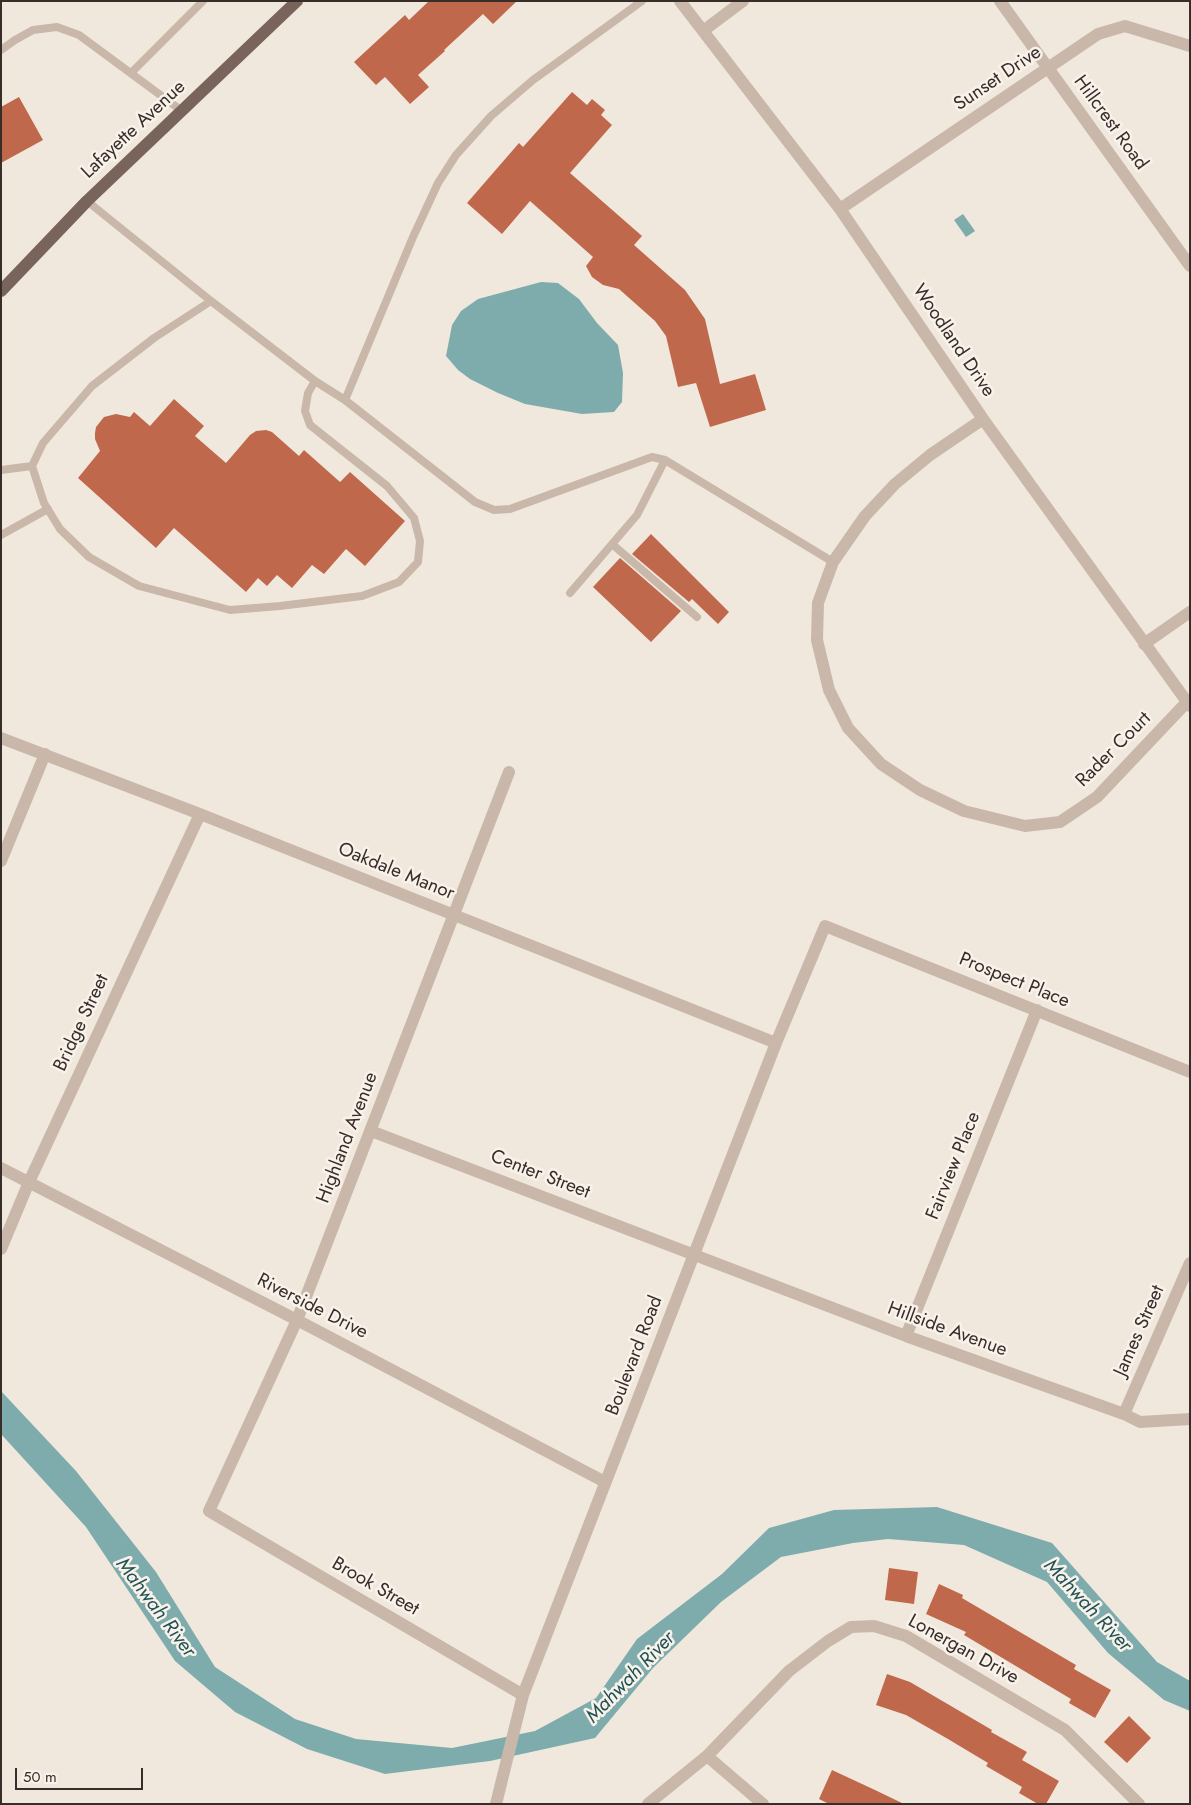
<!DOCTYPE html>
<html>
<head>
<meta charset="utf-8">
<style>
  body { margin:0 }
  #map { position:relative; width:1191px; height:1805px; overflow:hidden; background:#f1e8dd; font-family:Jost,sans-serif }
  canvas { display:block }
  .frame { position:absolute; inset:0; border:2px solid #372d29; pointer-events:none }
  .scale { position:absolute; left:15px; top:1768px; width:128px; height:22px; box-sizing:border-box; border:2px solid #372d29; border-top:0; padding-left:6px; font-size:15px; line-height:18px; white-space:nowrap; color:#372d29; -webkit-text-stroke:4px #f9f2ea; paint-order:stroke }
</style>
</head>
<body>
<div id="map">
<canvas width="1191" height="1805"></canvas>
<div class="frame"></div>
<div class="scale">50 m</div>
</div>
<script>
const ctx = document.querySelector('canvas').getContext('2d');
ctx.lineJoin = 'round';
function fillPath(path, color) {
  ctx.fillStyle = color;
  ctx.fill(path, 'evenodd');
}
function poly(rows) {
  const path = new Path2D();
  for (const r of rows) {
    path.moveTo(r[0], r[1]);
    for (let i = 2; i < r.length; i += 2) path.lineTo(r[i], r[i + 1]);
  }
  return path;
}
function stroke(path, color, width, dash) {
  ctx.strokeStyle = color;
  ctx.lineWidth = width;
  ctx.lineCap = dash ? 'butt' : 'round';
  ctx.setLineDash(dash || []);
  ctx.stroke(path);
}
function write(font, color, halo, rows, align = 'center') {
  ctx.font = font + ' Jost,sans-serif';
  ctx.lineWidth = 5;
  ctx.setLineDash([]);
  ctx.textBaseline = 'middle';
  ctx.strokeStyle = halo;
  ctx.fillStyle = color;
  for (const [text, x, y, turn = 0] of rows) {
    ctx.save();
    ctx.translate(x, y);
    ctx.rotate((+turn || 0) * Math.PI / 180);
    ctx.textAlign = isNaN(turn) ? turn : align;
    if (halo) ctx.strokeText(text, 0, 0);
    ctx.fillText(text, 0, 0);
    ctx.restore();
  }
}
fillPath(poly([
  [963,214,975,231,966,237,954,220],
  [541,282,558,283,579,299,597,323,618,345,623,373,622,402,614,412,582,414,525,404,498,393,470,379,458,370,446,356,452,325,461,311,478,299],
  [1,1391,76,1471,156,1572,215,1667,295,1719,356,1739,452,1748,535,1731,596,1698,637,1639,722,1574,769,1528,834,1510,937,1507,1052,1543,1157,1662,1190,1681,1190,1711,1164,1700,1108,1653,1047,1582,964,1545,888,1539,853,1543,781,1557,721,1602,653,1668,595,1738,490,1761,385,1774,307,1749,235,1712,175,1661,86,1527,1,1434]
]), '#7eacad');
fillPath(poly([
  [429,1,517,1,493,24,483,14,444,50,445,51,418,75,429,87,410,104,385,77,376,85,354,62,405,15,409,20],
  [572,92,587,105,592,99,605,110,601,115,612,125,570,173,642,236,634,245,685,290,705,319,720,384,755,374,766,410,710,427,696,383,678,387,666,336,655,321,619,289,603,285,592,277,586,266,593,257,530,201,502,234,467,203,519,143,523,147],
  [19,97,43,140,1,163,1,107],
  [174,399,204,426,195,436,226,463,250,435,256,431,266,430,272,432,299,456,304,450,340,482,350,472,405,521,365,566,346,549,324,574,312,565,292,588,277,575,267,586,258,578,246,592,174,528,156,548,78,478,100,451,95,439,95,433,96,427,104,417,116,414,130,417,134,412,150,426],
  [651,534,729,612,718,624,692,599,689,602,632,554],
  [620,558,681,611,651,642,593,587],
  [889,1568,918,1572,914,1604,885,1600],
  [939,1584,963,1595,962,1598,1076,1665,1074,1669,1111,1690,1095,1718,1069,1703,1071,1699,964,1635,966,1632,926,1614],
  [887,1674,910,1682,992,1730,991,1732,1027,1752,1022,1760,1059,1781,1046,1804,1038,1804,1019,1793,1022,1787,986,1766,988,1763,948,1739,906,1715,876,1705],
  [1129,1716,1151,1738,1127,1763,1104,1742],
  [832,1770,875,1790,904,1804,829,1804,819,1799]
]), '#c0684c');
stroke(poly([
  [1,50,15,40,33,30,57,27,79,35,182,111],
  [131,73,203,1],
  [87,201,211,301,315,381,345,400,475,502,494,510,510,509,652,457,665,460,833,562],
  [345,400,413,237,438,183,456,155,491,116,533,80,642,1],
  [32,466,44,503,60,529,89,557,139,586,230,610,280,606,362,596,399,582,418,562,420,541,414,518,387,486,310,425,305,411,308,393,315,381],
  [1,470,32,466,43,443,92,386,154,338,211,301],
  [1,535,48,509],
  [612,544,697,617],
  [570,593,637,515,665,460]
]), '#c9b8aa', 8);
stroke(poly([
  [680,1,840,209,983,419,1190,706],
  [1000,1,1190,266],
  [703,31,743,1],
  [840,209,1098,34,1125,26,1190,46],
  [983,419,930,455,895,484,865,516,833,562,818,603,817,640,829,690,848,728,881,764,920,790,964,811,1025,826,1060,822,1097,797,1187,702],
  [1144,644,1190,612],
  [1,738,200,814,776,1043],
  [509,772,297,1320,209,1511,523,1695],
  [1,861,45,754],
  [371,1131,906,1336,1124,1414,1140,1422,1190,1419],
  [1,1168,297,1320,605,1482],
  [1,1249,29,1182,200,814],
  [906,1336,1037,1010],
  [1124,1414,1190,1263],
  [707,1756,763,1804],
  [496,1804,523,1695,776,1043,825,926,1190,1072],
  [648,1804,707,1756,789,1671,828,1641,851,1627,874,1626,906,1636,1065,1730,1139,1804]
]), '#c9b8aa', 12);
stroke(poly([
  [1,291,87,201,297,1]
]), '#78645b', 12);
write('19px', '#372d29', '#f9f2ea', [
  ["Sunset Drive",998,79,-34],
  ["Hillcrest Road",1110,123,54],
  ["Lafayette Avenue",134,130,-43],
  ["Woodland Drive",953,341,56],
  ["Rader Court",1114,750,-45],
  ["Oakdale Manor",396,872,22],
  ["Prospect Place",1014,981,22],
  ["Bridge Street",82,1023,-65],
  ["Highland Avenue",348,1138,-69],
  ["Fairview Place",954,1166,-68],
  ["Center Street",540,1175,21],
  ["Riverside Drive",312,1307,27],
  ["Hillside Avenue",947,1330,20],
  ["James Street",1140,1331,-66],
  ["Boulevard Road",635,1356,-69],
  ["Brook Street",375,1587,30],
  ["Lonergan Drive",963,1650,29]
]);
write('italic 20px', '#205356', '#f9f2ea', [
  ["Mahwah River",1087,1606,47],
  ["Mahwah River",155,1608,53],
  ["Mahwah River",631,1678,-46]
]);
</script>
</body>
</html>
